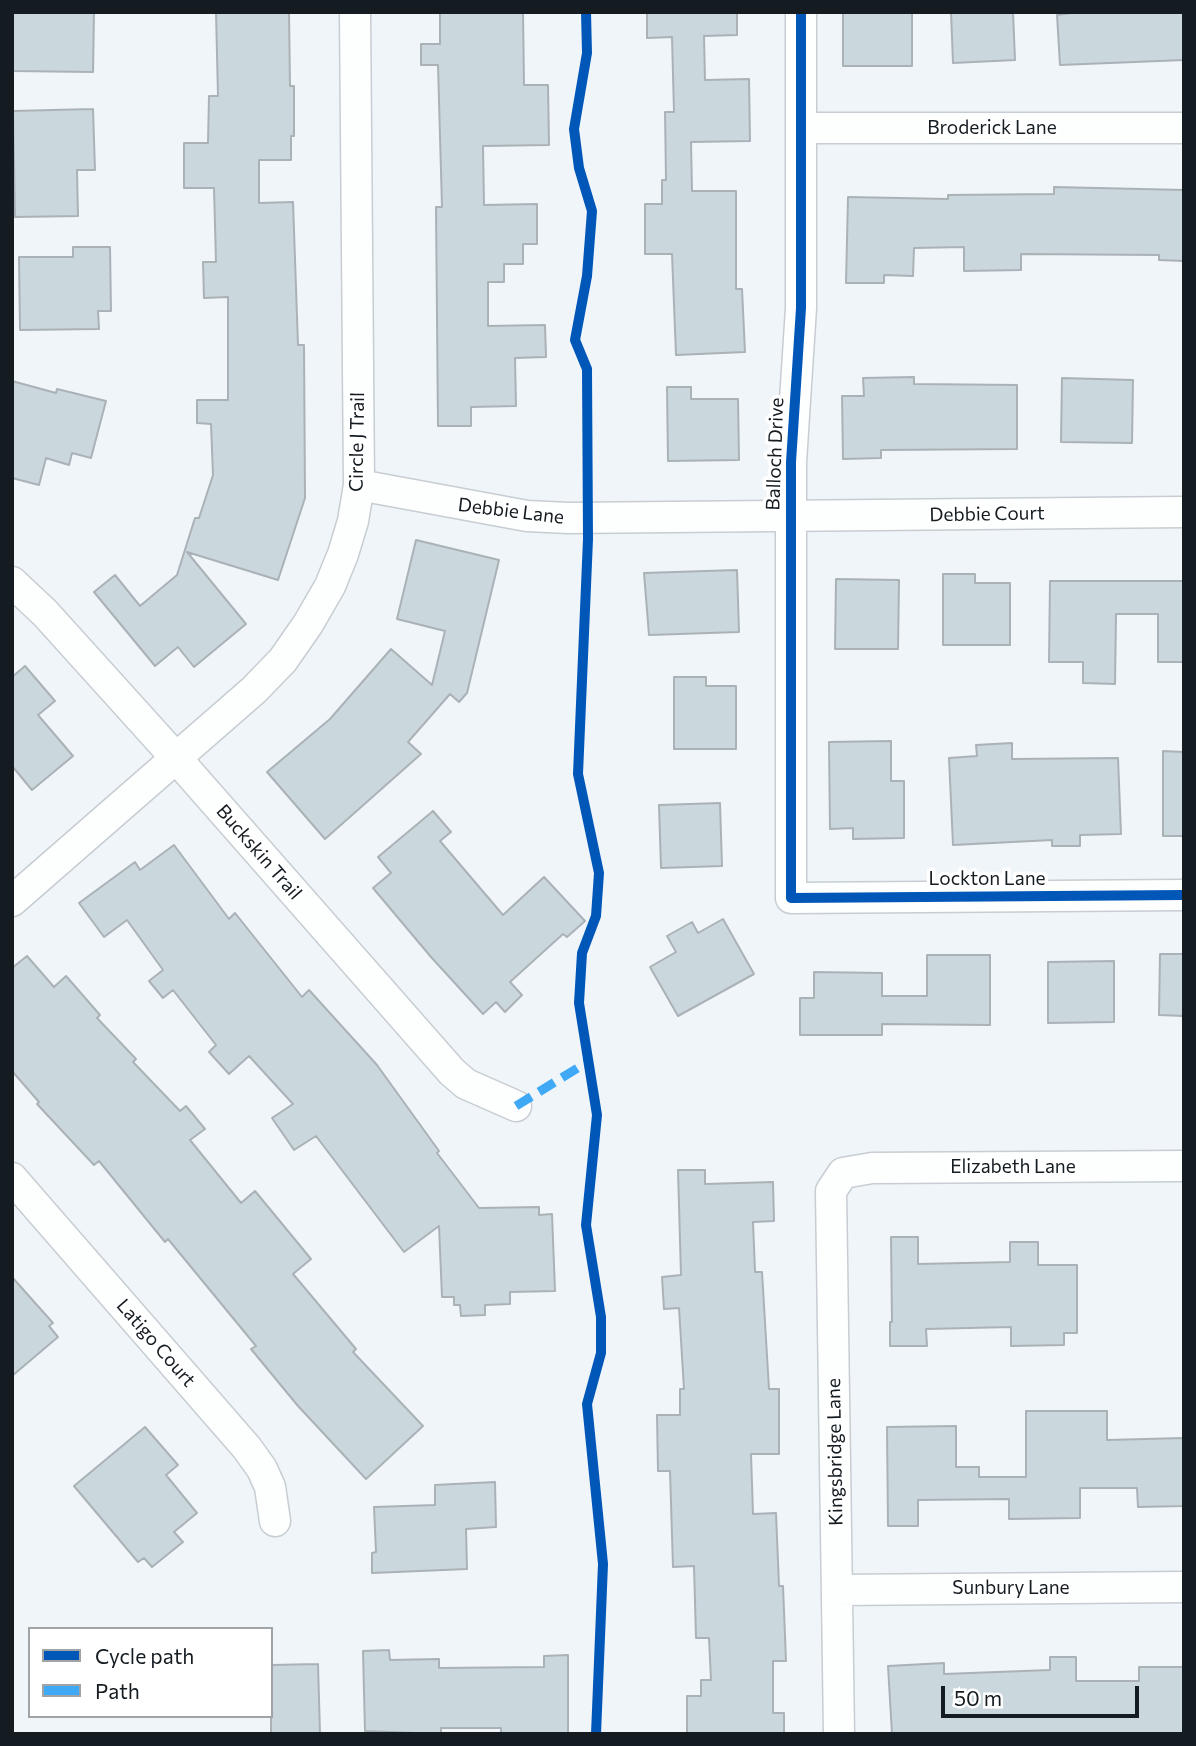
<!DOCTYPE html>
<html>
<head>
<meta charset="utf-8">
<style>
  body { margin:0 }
  #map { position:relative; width:1196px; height:1746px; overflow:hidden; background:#f0f5fa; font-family:Commissioner,sans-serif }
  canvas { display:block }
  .frame { position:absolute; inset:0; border:14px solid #141b21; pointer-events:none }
  .legend { position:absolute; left:28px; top:1627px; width:245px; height:91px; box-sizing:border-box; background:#fff; border:2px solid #a1a4a6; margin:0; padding:9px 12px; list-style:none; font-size:21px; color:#141b21 }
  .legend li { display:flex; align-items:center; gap:14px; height:35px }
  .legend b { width:35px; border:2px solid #a1a4a6 }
  .scale { position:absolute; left:941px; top:1686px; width:198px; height:32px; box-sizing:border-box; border:4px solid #141b21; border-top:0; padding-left:9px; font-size:21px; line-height:24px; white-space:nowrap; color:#141b21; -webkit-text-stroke:5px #fff; paint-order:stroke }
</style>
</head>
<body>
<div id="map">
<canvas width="1196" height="1746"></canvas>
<div class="frame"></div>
<ul class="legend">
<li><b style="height:9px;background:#0057b8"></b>Cycle path</li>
<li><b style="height:9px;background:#3fa9f5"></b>Path</li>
</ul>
<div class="scale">50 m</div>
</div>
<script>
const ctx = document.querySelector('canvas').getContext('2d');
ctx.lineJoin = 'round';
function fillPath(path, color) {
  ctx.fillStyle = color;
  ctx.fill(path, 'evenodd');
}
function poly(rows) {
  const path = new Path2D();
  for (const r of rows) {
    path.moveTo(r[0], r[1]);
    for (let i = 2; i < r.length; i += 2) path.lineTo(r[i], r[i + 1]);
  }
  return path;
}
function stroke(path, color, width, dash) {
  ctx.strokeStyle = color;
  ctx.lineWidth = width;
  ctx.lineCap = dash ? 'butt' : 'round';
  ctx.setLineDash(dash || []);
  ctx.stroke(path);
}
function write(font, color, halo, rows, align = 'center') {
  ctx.font = font + ' Commissioner,sans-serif';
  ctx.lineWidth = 7;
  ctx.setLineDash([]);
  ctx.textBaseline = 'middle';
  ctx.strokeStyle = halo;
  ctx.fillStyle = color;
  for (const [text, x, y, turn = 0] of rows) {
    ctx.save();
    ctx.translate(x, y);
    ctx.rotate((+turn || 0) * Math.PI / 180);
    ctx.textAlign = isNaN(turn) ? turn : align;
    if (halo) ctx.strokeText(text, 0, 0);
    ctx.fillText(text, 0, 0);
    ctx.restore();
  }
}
const building = poly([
  [12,12,94,12,93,72,12,71,12,12],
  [216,12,289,12,290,86,294,86,294,136,291,136,291,160,259,160,259,203,293,202,298,345,304,345,305,498,278,580,187,552,246,624,194,667,178,647,155,666,94,592,115,575,140,606,177,575,195,518,199,518,213,475,211,424,197,423,197,400,228,400,228,297,204,298,203,262,216,262,214,188,184,188,184,143,208,143,209,96,218,96,216,12],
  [440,12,523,12,524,85,548,85,549,145,483,146,484,205,537,204,537,244,523,244,523,264,504,264,504,282,488,282,488,326,545,325,546,357,515,358,516,406,471,407,471,426,438,426,436,207,442,207,438,65,421,65,421,44,440,44,440,12],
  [647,12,737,12,737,35,704,36,705,80,749,79,750,141,691,142,692,191,736,191,736,289,742,289,745,352,676,355,672,254,645,254,645,204,662,204,662,180,666,180,665,112,674,112,672,37,647,38,647,12],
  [843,12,912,12,912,66,843,66,843,12],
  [951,12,1013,12,1015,60,953,63,951,12],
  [1078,12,1184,12,1184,60,1060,65,1057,15,1078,12],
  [93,109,95,170,77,170,78,216,15,217,13,111,93,109],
  [1054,187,1184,190,1184,261,1159,260,1159,255,1021,254,1021,270,964,271,964,247,914,248,913,276,884,275,884,283,846,283,848,197,948,199,948,195,1054,194,1054,187],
  [73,247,110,247,111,311,98,311,99,329,20,330,19,257,73,257,73,247],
  [914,377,914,384,1017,385,1017,449,881,450,881,458,843,459,842,396,864,396,863,378,914,377],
  [1062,378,1133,380,1132,443,1061,442,1062,378],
  [12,381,56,393,57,389,106,401,91,458,72,453,69,465,46,458,39,485,12,478,12,381],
  [667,387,691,387,691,399,738,399,739,460,668,461,667,387],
  [416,540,499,560,467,693,459,702,450,694,408,742,421,754,325,839,267,772,330,719,391,649,432,685,445,631,397,619,416,540],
  [737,570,739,632,649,635,644,573,737,570],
  [943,574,975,574,975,583,1010,583,1010,645,943,645,943,574],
  [836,579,899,580,898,649,835,649,836,579],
  [1050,581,1184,581,1184,662,1158,662,1158,614,1116,614,1115,684,1083,683,1083,662,1049,662,1050,581],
  [25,666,55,701,38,715,73,756,32,790,12,766,12,677,25,666],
  [674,677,706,677,706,686,736,686,736,749,674,749,674,677],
  [891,741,891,781,904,781,904,838,853,839,853,828,830,829,829,742,891,741],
  [1012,743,1012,759,1118,758,1121,834,1080,835,1080,846,1052,846,1052,840,953,845,949,758,977,756,976,745,1012,743],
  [1163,751,1184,752,1184,836,1163,836,1163,751],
  [720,803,722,866,661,868,659,805,720,803],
  [433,811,451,832,440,841,503,915,544,877,585,921,567,937,563,934,510,982,522,995,505,1012,496,1002,483,1014,431,957,373,888,391,873,378,857,433,811],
  [174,845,229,919,235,913,302,997,309,990,377,1065,439,1151,437,1153,479,1208,539,1207,539,1215,552,1214,555,1291,510,1292,510,1304,485,1305,485,1315,461,1316,460,1305,454,1305,454,1297,442,1297,439,1226,404,1252,316,1136,294,1150,272,1118,293,1104,249,1056,229,1074,209,1052,216,1045,173,990,163,998,149,981,163,970,127,920,104,937,79,903,135,862,140,870,174,845],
  [723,919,754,974,678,1016,650,967,676,952,667,936,692,922,698,933,723,919],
  [1160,954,1184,954,1184,1016,1159,1015,1160,954],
  [927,955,990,955,990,1025,882,1024,882,1035,800,1035,800,998,814,998,814,972,882,973,882,996,927,996,927,955],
  [27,956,54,987,66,976,100,1015,97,1018,136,1059,133,1062,180,1111,186,1106,205,1129,190,1140,241,1203,255,1191,311,1259,293,1274,356,1349,353,1352,423,1426,366,1479,298,1406,251,1349,256,1346,168,1239,165,1242,99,1161,94,1165,37,1104,39,1102,12,1071,12,968,27,956],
  [1114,961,1114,1022,1048,1023,1048,962,1114,961],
  [678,1170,705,1170,705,1184,773,1182,774,1221,753,1222,755,1272,762,1272,769,1389,779,1389,779,1454,751,1454,753,1514,776,1513,779,1586,783,1586,786,1661,773,1661,773,1713,784,1713,784,1734,687,1734,687,1696,701,1696,701,1680,711,1680,709,1638,696,1638,694,1566,673,1567,670,1471,658,1471,657,1415,680,1415,680,1389,684,1389,679,1308,664,1309,662,1277,681,1275,678,1170],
  [891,1237,918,1237,918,1264,1010,1262,1010,1242,1038,1242,1038,1265,1077,1265,1077,1333,1064,1333,1064,1345,1011,1346,1011,1327,926,1329,927,1346,890,1346,890,1322,892,1322,891,1237],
  [12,1277,53,1323,49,1326,58,1337,12,1376,12,1277],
  [1026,1411,1107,1411,1107,1440,1184,1438,1184,1506,1138,1507,1137,1488,1080,1488,1080,1518,1009,1519,1009,1499,918,1500,918,1526,888,1526,887,1427,956,1426,956,1467,979,1467,979,1477,1026,1477,1026,1411],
  [145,1427,178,1465,166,1475,197,1513,174,1532,183,1542,152,1567,144,1558,138,1562,74,1486,145,1427],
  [495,1482,496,1527,466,1529,467,1569,372,1573,372,1553,376,1552,374,1507,435,1505,435,1485,495,1482],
  [389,1650,390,1660,439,1659,439,1668,544,1667,544,1656,568,1655,568,1734,501,1734,501,1728,441,1728,441,1734,365,1731,363,1651,389,1650],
  [1050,1657,1076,1657,1076,1681,1139,1681,1139,1667,1184,1667,1184,1734,892,1734,888,1666,944,1663,944,1674,1050,1670,1050,1657],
  [318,1664,320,1734,271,1734,271,1665,318,1664]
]);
fillPath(building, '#cad7dd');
stroke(building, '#abb2b7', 2);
const minor = poly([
  [801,12,801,308,791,462,791,898,1184,895],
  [801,128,1184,128],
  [359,485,527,516,568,518,1184,512],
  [12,582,45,613,176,758,452,1072,466,1084,516,1106],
  [12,901,254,690,283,660,308,624,330,586,343,554,353,521,359,485,355,12],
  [12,1178,247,1448,262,1469,270,1487,275,1521],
  [837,1590,1184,1587],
  [839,1734,831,1191,843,1173,872,1168,1184,1166]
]);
stroke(minor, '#c7cdd2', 33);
stroke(minor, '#fdfefe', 30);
stroke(poly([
  [516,1106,589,1061]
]), '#3fa9f5', 9, [18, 9]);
stroke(poly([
  [586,12,587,53,574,129,579,168,592,211,587,276,575,340,587,369,588,539,578,774,599,873,596,916,582,953,579,1003,597,1115,586,1225,601,1317,601,1353,587,1404,603,1564,596,1734],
  [801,12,801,308,791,462,791,898,1184,895]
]), '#0057b8', 10);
write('19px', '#141b21', '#fff', [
  ["Broderick Lane",992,128],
  ["Circle J Trail",357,442,-89],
  ["Balloch Drive",775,454,-88],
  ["Debbie Lane",511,511,7],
  ["Debbie Court",987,514,-1],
  ["Buckskin Trail",259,852,49],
  ["Lockton Lane",987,879],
  ["Elizabeth Lane",1013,1167],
  ["Latigo Court",156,1343,49],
  ["Kingsbridge Lane",835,1452,-91],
  ["Sunbury Lane",1011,1588]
]);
</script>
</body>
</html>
